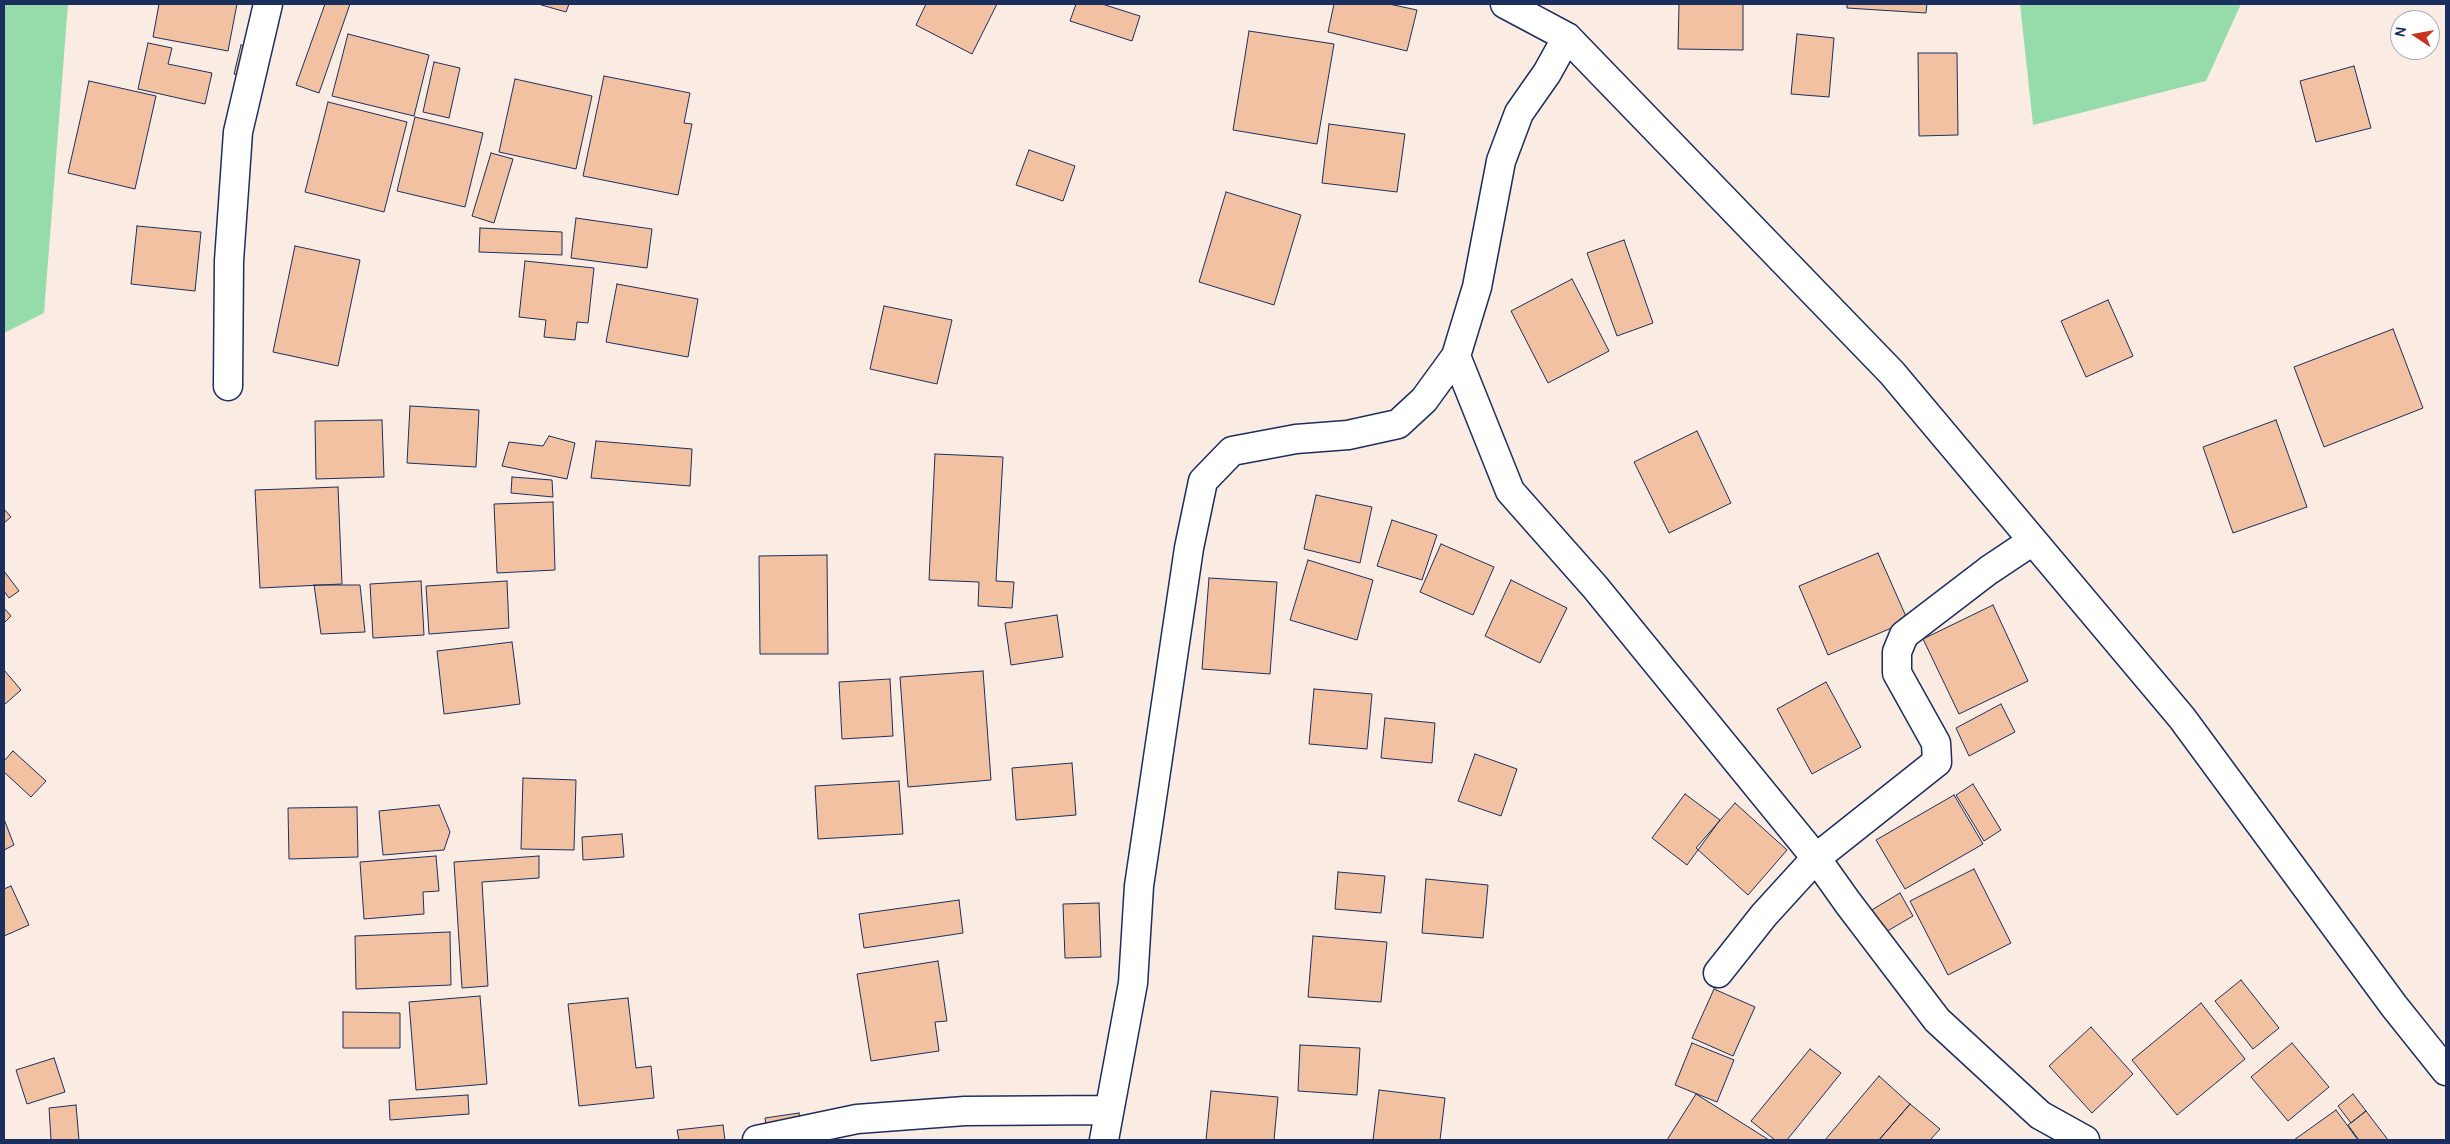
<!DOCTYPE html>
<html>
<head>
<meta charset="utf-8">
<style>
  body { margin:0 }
  #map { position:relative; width:2450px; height:1144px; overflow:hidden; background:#fbece3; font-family:Pangolin,sans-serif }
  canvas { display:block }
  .frame { position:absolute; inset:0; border:5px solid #1b2f5e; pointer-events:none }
  .north { position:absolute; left:2390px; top:10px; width:50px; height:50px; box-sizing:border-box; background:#fff; border:1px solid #a4acbf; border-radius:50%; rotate:282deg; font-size:14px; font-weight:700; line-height:20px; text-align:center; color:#1b2f5e }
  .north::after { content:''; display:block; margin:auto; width:18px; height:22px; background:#c8321e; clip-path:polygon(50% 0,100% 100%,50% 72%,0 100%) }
</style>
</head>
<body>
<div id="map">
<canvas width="2450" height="1144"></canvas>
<div class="frame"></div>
<div class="north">N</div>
</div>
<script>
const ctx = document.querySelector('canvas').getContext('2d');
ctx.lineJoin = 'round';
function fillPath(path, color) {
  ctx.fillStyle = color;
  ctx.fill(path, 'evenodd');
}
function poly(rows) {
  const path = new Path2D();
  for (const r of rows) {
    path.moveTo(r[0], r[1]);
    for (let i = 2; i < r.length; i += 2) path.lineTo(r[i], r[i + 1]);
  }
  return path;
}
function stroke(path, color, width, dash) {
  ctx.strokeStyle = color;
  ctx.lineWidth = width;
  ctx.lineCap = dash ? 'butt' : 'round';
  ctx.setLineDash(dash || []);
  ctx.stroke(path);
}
fillPath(poly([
  [4,4,68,4,44,313,4,333],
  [2020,4,2241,4,2206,81,2033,125]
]), '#95dcaa');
const building = poly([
  [159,4,237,4,228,51,153,37,159,4],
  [325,4,350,4,319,93,296,85,325,4],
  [538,4,569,4,566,12,538,4],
  [926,4,997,4,972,54,916,25,926,4],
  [1076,4,1102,4,1140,16,1132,41,1070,21,1076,4],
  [1334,4,1389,4,1417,10,1407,51,1328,32,1334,4],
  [1679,4,1743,4,1743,50,1678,49,1679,4],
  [1847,4,1927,4,1926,13,1847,8,1847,4],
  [1249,31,1334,44,1317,144,1233,130,1249,31],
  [348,34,429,55,414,116,332,96,348,34],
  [1797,34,1834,38,1829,97,1791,94,1797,34],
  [148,43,172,48,168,64,212,73,205,104,138,89,148,43],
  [241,45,255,49,248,77,234,74,241,45],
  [1918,53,1957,53,1958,135,1919,136,1918,53],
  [434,62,460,68,449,118,423,112,434,62],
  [2354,66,2371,128,2316,142,2300,81,2354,66],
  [604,76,690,93,684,123,692,124,678,195,583,176,604,76],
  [515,79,592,96,576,169,499,152,515,79],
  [89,81,156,96,135,189,68,173,89,81],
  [328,102,407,122,384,212,305,192,328,102],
  [415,117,483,133,465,207,397,191,415,117],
  [1329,124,1405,134,1397,192,1322,183,1329,124],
  [1029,150,1075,166,1063,201,1016,185,1029,150],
  [491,153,513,159,494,223,472,216,491,153],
  [1226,192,1301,215,1274,305,1199,282,1226,192],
  [576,218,652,229,647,268,571,258,576,218],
  [137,226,201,232,195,291,131,284,137,226],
  [480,228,562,232,562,255,479,252,480,228],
  [1624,240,1653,323,1617,336,1587,253,1624,240],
  [295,246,360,260,338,366,273,352,295,246],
  [525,261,594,268,588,323,577,322,575,340,544,337,546,320,519,317,525,261],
  [1572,279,1609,351,1548,383,1511,311,1572,279],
  [617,284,698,299,688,357,606,342,617,284],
  [2108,300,2133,356,2086,377,2061,321,2108,300],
  [884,306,952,320,937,384,870,369,884,306],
  [2393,329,2423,408,2324,447,2294,367,2393,329],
  [410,406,479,410,476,467,407,463,410,406],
  [382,420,384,477,316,479,315,421,382,420],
  [2276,420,2307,507,2233,533,2203,447,2276,420],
  [1697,431,1731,503,1669,533,1634,462,1697,431],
  [549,436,575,443,567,479,502,466,509,442,543,446,549,436],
  [596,441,692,449,690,486,591,478,596,441],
  [935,454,1003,457,996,581,1014,582,1012,608,978,606,979,582,929,580,935,454],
  [512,477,552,480,553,497,511,493,512,477],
  [338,487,342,584,260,588,255,490,338,487],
  [1316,495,1372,507,1360,563,1304,549,1316,495],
  [553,502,555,570,497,573,494,504,553,502],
  [4,509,11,517,4,523,4,509],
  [1392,520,1437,535,1422,580,1377,566,1392,520],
  [1441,544,1494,567,1473,615,1420,592,1441,544],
  [1878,553,1908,621,1828,655,1799,586,1878,553],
  [827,555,828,654,760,654,759,556,827,555],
  [1308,560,1373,580,1357,640,1290,620,1308,560],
  [4,571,19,591,9,598,4,591,4,571],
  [1209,578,1277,582,1270,674,1202,669,1209,578],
  [1511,580,1567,608,1540,663,1485,636,1511,580],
  [421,581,424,635,373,638,370,584,421,581],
  [507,581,509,628,429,634,426,586,507,581],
  [314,585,360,585,365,632,321,634,314,585],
  [1993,605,2028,681,1959,714,1923,639,1993,605],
  [4,608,11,616,4,623,4,608],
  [1057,615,1063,657,1011,665,1005,623,1057,615],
  [512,642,520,704,444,714,437,651,512,642],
  [4,670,21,690,4,705,4,670],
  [983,671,991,780,908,787,900,677,983,671],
  [890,679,893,736,842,739,839,682,890,679],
  [1826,682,1861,747,1812,774,1777,709,1826,682],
  [1314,689,1372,694,1367,749,1309,744,1314,689],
  [2001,704,2015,732,1969,756,1956,728,2001,704],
  [1385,718,1435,723,1432,763,1381,758,1385,718],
  [13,751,46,781,31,797,4,772,4,761,13,751],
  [1475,754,1517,769,1501,816,1458,801,1475,754],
  [1072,763,1076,815,1016,820,1012,768,1072,763],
  [523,778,576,780,574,850,521,849,523,778],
  [899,781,903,834,818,839,815,786,899,781],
  [1973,784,2001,830,1984,841,1956,795,1973,784],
  [1685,794,1720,820,1687,865,1652,838,1685,794],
  [1954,795,1983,844,1905,889,1876,840,1954,795],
  [1735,803,1787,850,1748,895,1696,848,1735,803],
  [439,805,450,832,444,850,383,855,379,811,439,805],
  [357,807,358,857,289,859,288,808,357,807],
  [4,819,14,845,4,850,4,819],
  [622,834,624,857,583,860,582,837,622,834],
  [436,856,439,891,423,892,424,914,364,919,360,862,436,856],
  [539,856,539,878,482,882,488,986,462,988,454,862,539,856],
  [1974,869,2011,943,1948,975,1910,901,1974,869],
  [1338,872,1385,876,1381,913,1335,909,1338,872],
  [1426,879,1488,885,1483,938,1422,933,1426,879],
  [11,886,29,925,4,936,4,889,11,886],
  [1900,893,1913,916,1884,933,1870,911,1900,893],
  [959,900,963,933,864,948,859,914,959,900],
  [1099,903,1101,957,1065,958,1063,904,1099,903],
  [450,932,451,985,356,989,355,936,450,932],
  [1313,936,1387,942,1381,1002,1308,997,1313,936],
  [938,961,947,1021,935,1022,939,1051,871,1061,857,974,938,961],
  [2241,980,2279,1028,2253,1049,2215,1001,2241,980],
  [1714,989,1755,1007,1733,1056,1692,1038,1714,989],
  [480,996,487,1084,416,1090,409,1002,480,996],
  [628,998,636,1068,651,1066,654,1098,579,1106,568,1004,628,998],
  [2201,1003,2245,1059,2177,1115,2132,1060,2201,1003],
  [343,1012,400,1013,400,1048,343,1048,343,1012],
  [2091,1027,2133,1074,2092,1113,2049,1066,2091,1027],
  [1692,1043,1734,1060,1717,1102,1675,1085,1692,1043],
  [2292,1043,2329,1087,2288,1121,2251,1077,2292,1043],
  [1300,1045,1360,1048,1357,1095,1298,1091,1300,1045],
  [1810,1049,1841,1073,1787,1140,1775,1140,1751,1121,1810,1049],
  [54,1058,65,1092,27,1104,16,1070,54,1058],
  [1879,1076,1910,1104,1879,1140,1825,1140,1879,1076],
  [1379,1090,1445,1098,1440,1140,1373,1140,1379,1090],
  [1211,1091,1278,1097,1274,1140,1206,1140,1211,1091],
  [1696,1094,1769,1140,1667,1140,1696,1094],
  [2353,1094,2366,1111,2351,1123,2338,1106,2353,1094],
  [468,1095,469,1114,390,1120,389,1100,468,1095],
  [1910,1104,1940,1129,1930,1140,1879,1140,1910,1104],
  [76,1105,79,1140,51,1140,49,1108,76,1105],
  [2336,1110,2358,1140,2294,1140,2336,1110],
  [2366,1111,2388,1140,2359,1140,2348,1125,2366,1111],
  [799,1113,803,1140,768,1140,765,1118,799,1113],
  [723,1125,725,1140,679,1140,677,1130,723,1125]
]);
fillPath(building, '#f2c1a2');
stroke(building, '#1b2f5e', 1);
const minor = poly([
  [1505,4,1567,37,1892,373,2182,718,2394,1006,2446,1071],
  [1456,356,1510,491,1595,587,1816,858,1848,903,1937,1020,2040,1115,2085,1140],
  [228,386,229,261,238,132,268,4],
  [1718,973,1764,915,1816,858,1937,762,1936,743,1897,673,1897,652,1904,635,1989,570,2031,542],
  [757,1140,857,1119,965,1111,1109,1110],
  [1104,1140,1133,983,1139,886,1189,548,1203,481,1232,451,1296,439,1348,435,1398,424,1424,400,1456,356,1477,287,1501,161,1519,113,1547,73,1567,37]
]);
stroke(minor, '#1b2f5e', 31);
stroke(minor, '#fff', 28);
</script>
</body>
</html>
